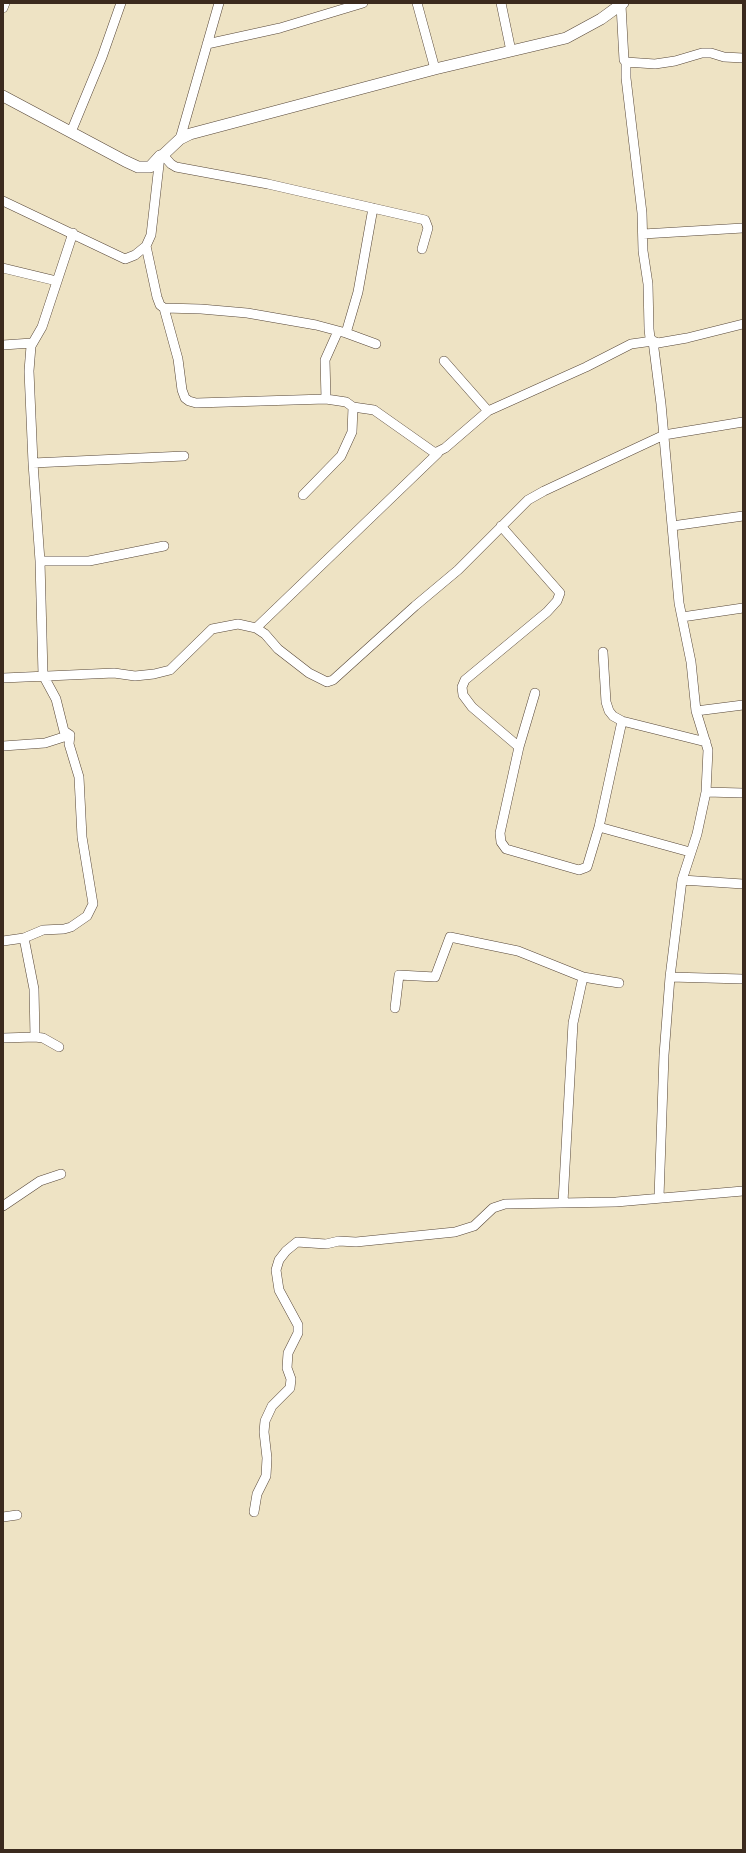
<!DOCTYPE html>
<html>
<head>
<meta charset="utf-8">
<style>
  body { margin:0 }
  #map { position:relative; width:746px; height:1853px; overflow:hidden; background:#eee3c4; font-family:Vollkorn,serif }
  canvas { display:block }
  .frame { position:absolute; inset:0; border:4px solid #3b2a1e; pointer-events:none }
</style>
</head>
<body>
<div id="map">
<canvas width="746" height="1853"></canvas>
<div class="frame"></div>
</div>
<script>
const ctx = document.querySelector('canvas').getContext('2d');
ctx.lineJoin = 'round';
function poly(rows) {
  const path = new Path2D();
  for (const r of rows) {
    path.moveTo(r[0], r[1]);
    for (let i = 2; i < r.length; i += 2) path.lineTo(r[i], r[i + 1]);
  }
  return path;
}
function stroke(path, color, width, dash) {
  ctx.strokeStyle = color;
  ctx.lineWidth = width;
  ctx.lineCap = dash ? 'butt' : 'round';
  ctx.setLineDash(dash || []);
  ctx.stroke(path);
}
const minor = poly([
  [417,3,435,69],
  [501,3,511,51],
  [621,5,624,60,626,62,626,78,642,213,643,251,648,284,649,329,650,338,653,341,661,404,679,603,691,662,696,711,708,750,706,792,697,834,682,880,670,977,664,1055,659,1197],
  [3,8,5,3],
  [207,44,280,28,363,3],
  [626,62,655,64,675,61,702,53,711,53,724,57,743,58],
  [71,132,102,57,121,3],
  [180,139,219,3],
  [163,155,171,164,176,167,268,184,425,220,428,228,422,249],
  [3,201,125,259,135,255,146,246,151,235,160,156],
  [643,234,743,228],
  [146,246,157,297,160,305,164,308,201,309,247,313,316,325,346,333,376,344],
  [3,268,57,281],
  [164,308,178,359,182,390,185,398,189,401,196,403,326,399,346,402,353,407,374,410,435,453,445,448,488,411,586,367,631,344,653,341,658,343,687,338,743,324],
  [346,333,358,292,373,208],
  [3,345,32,343],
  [444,361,488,411],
  [326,399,325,360,338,331],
  [33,463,184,456],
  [303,495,341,456,352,432,353,407],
  [501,526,560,593,557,601,547,612,465,680,462,687,463,695,472,707,519,747],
  [672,526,743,516],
  [40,561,89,561,164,546],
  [682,617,743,608],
  [256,628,438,453],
  [603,652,606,702,609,711,613,716,622,721],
  [3,678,114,673,135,676,154,674,170,670,212,629,238,624,256,628,265,634,278,649,309,673,327,682,333,680,415,606,458,570,528,500,544,491,664,435,743,422],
  [535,693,519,747,500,833,501,842,506,849,579,870,587,867,599,827,622,721,706,742],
  [696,711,743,705],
  [3,746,45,743,70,735],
  [706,792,743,793],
  [599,827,690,852],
  [682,880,743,884],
  [24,938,34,989,35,1037],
  [3,941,24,938,43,930,64,929,71,927,87,916,93,904,82,837,79,777,69,744,70,735,64,731,56,699,43,675,40,561,33,463,29,371,31,346,42,327,73,233],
  [670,977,743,979],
  [395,1008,399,975,435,977,450,937,518,951,583,977,619,983],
  [3,1038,35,1037,43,1038,59,1047],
  [563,1202,573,1023,583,977],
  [3,1206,40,1181,61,1174],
  [254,1512,257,1494,266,1476,267,1458,264,1432,265,1421,272,1406,290,1388,291,1379,287,1368,288,1353,298,1333,298,1325,279,1290,276,1270,279,1260,286,1251,297,1242,326,1244,339,1241,356,1242,455,1232,474,1226,493,1208,505,1204,616,1202,743,1191],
  [3,1517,17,1515]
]);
const tertiary = poly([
  [3,96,125,161,138,167,150,167,160,156,163,155,180,139,190,134,435,69,566,38,601,19,623,3]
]);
stroke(minor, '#564637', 10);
stroke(tertiary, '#564637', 12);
stroke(minor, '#fff', 9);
stroke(tertiary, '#fff', 11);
</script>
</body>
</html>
